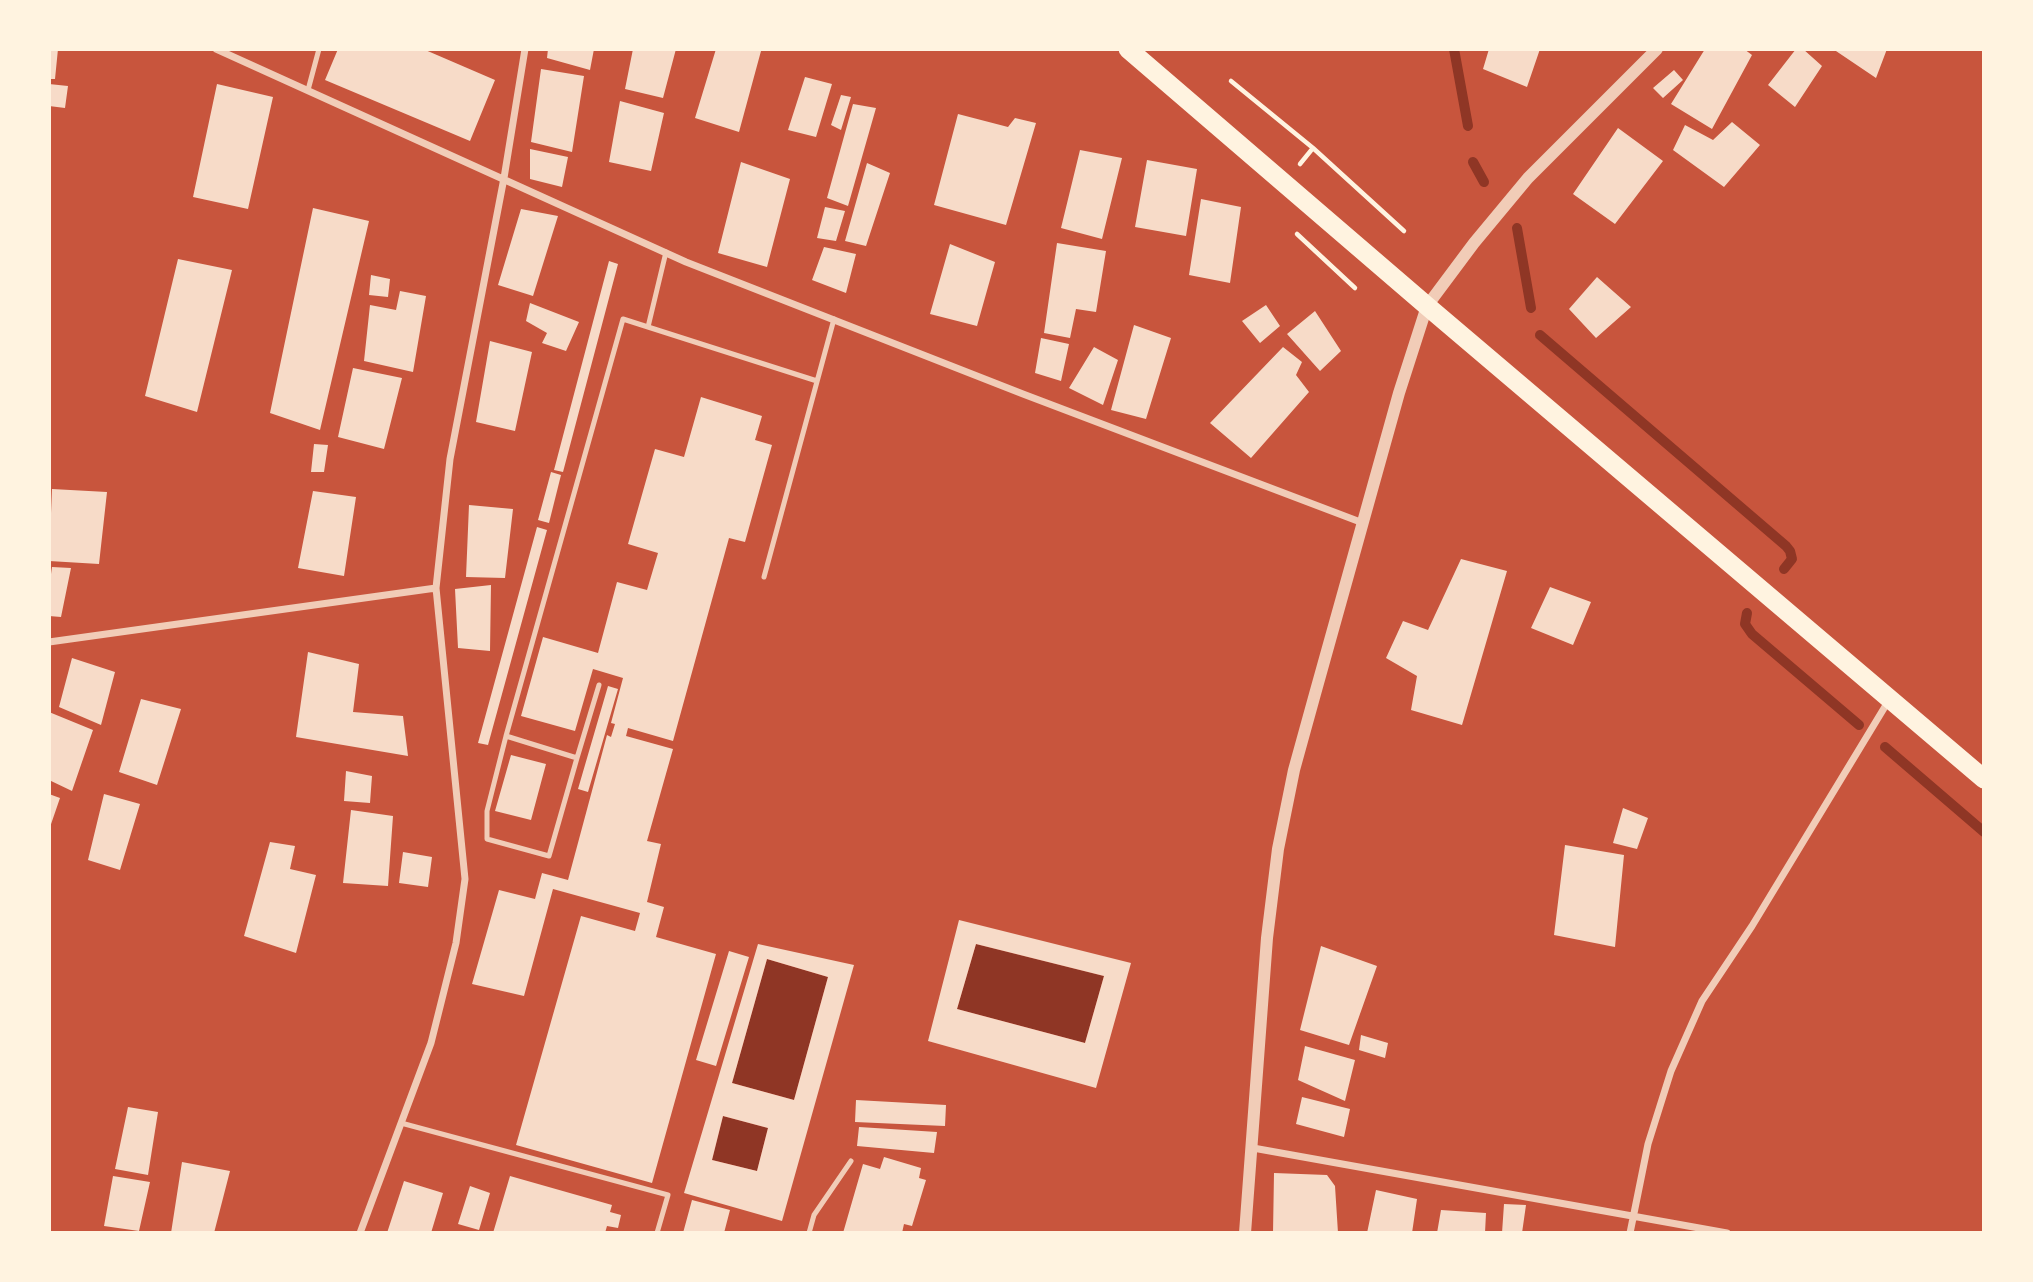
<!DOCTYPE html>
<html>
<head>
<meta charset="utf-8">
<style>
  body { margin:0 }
  #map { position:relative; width:2033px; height:1282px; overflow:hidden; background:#c8553d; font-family:Lato,sans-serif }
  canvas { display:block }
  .frame { position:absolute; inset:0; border:51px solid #fff3e0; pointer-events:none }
</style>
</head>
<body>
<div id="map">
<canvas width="2033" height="1282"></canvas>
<div class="frame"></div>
</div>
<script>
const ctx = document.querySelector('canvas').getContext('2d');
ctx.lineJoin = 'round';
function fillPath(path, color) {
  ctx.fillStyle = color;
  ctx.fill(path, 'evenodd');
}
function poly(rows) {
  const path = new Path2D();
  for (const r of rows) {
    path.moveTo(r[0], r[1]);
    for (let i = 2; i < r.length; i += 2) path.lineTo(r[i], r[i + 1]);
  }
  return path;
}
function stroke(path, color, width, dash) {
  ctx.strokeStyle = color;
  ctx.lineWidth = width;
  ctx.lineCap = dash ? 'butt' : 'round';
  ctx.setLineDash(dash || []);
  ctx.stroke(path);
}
fillPath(poly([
  [976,944,1104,976,1085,1043,957,1009],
  [767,959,828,977,794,1100,732,1083],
  [723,1116,768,1128,757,1171,712,1160]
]), '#8f3625');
stroke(poly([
  [1454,49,1468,126],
  [1473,162,1484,182],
  [1517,228,1531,308],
  [1540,335,1786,546,1790,551,1792,559,1784,569],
  [1747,613,1745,624,1752,634,1859,725],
  [1885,747,1984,832]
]), '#8f3625', 10);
fillPath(poly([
  [49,49,58,49,55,79,49,79],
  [338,49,423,49,495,80,470,141,325,80],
  [548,49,594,49,590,70,547,58],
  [633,49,676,49,663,98,625,89],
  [716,49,761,51,739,132,695,118],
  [1489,49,1540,49,1527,87,1483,69],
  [1705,49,1744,49,1752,55,1712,129,1671,104],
  [1796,49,1803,49,1822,66,1795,107,1768,85],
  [1833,49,1887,49,1876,78],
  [541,69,584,76,572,152,531,142],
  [1674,70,1683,80,1663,98,1653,88],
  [805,77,832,84,816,137,788,130],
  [49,84,68,86,65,108,49,106],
  [217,84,273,97,248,209,193,197],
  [841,95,851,97,841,130,831,125],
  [620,101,664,113,651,171,609,162],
  [853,104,876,108,848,206,827,198],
  [958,114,1008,127,1015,118,1036,123,1006,225,934,205],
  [1732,122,1760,145,1724,187,1673,150,1685,125,1713,140],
  [1618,128,1663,161,1615,224,1573,194],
  [530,149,568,157,562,187,530,179],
  [1080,150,1122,158,1102,239,1061,228],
  [1147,160,1197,169,1186,236,1135,227],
  [741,162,790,179,767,267,718,253],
  [867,163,890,173,866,246,845,241],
  [1201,199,1241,207,1230,283,1189,275],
  [825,207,845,211,836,241,817,238],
  [313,208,369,221,320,430,270,413],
  [521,209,558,216,533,296,498,285],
  [1057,243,1106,251,1096,312,1076,309,1070,338,1044,333],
  [950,244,995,262,977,326,930,314],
  [824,247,856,254,846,293,812,280],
  [178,259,232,270,197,412,145,396],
  [609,261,618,264,563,472,554,470],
  [371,275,390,279,388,297,369,295],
  [1597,277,1631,307,1596,338,1569,309],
  [400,291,426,296,413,372,364,361,370,305,396,310],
  [530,303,579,322,566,351,542,343,547,333,526,321],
  [1266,305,1280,326,1260,343,1242,321],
  [1315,311,1341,351,1320,371,1287,334],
  [1134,325,1171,338,1146,419,1111,410],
  [1041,338,1069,344,1061,381,1035,373],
  [490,341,532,352,515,431,476,422],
  [1094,347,1118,360,1103,405,1069,388],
  [1283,347,1302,362,1296,375,1309,392,1251,458,1210,423],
  [353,368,402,378,384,449,338,437],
  [701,397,762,416,755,440,772,445,745,542,729,538,673,741,628,728,626,736,673,749,647,841,661,844,647,902,664,907,656,937,716,954,652,1183,516,1145,581,916,635,931,640,913,553,889,524,996,472,984,499,890,535,899,542,873,568,880,607,735,611,737,615,724,611,723,623,678,593,669,575,731,521,716,543,637,598,653,617,582,647,590,658,553,628,544,647,477,655,449,684,457],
  [314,444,328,445,324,472,311,472],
  [551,472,561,475,549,523,538,520],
  [52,489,107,492,99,564,49,561],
  [313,491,356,497,344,576,298,568],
  [469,505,513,509,505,578,466,577],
  [537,527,547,530,488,745,478,743],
  [1461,559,1507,571,1462,725,1411,710,1417,676,1386,658,1403,621,1428,630],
  [52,567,71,568,61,617,49,616,49,588],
  [491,585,490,651,458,648,455,589],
  [1550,587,1591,602,1573,645,1531,628],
  [308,652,359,664,353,712,403,716,408,756,296,737],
  [72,658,115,672,101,725,59,707],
  [608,686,618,689,588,792,578,789],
  [141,699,181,709,157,785,119,772],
  [49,712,93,730,72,791,49,780],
  [511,755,546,764,531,820,495,811],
  [346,771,372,776,370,803,344,801],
  [49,794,60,798,49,830],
  [104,794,140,804,120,870,88,860],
  [1623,808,1648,818,1637,849,1613,843],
  [351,810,393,816,388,886,343,883],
  [270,842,295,846,290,869,316,875,296,953,244,936],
  [1565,845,1624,855,1615,947,1554,935],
  [403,852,432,857,428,887,399,883],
  [959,920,1131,963,1096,1088,928,1041],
  [976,944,1104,976,1085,1043,957,1009],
  [758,944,854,965,782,1221,684,1193],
  [767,959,828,977,794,1100,732,1083],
  [723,1116,768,1128,757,1171,712,1160],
  [1321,946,1377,966,1349,1045,1300,1030],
  [729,951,749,957,716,1066,696,1060],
  [1361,1035,1388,1043,1385,1058,1359,1050],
  [1305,1046,1355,1060,1345,1101,1298,1080],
  [1302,1097,1350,1109,1344,1137,1296,1124],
  [856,1100,946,1105,945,1126,855,1122],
  [128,1107,158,1112,148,1175,115,1169],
  [859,1127,937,1132,934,1153,857,1146],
  [884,1157,921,1168,919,1178,926,1180,912,1226,904,1224,902,1233,843,1233,863,1164,880,1169],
  [182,1162,230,1171,214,1233,171,1233],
  [1274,1173,1327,1175,1335,1186,1338,1233,1273,1233],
  [113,1176,150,1182,139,1231,104,1226],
  [510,1176,612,1205,610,1212,621,1215,618,1228,607,1226,605,1233,493,1233],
  [404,1181,443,1193,431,1233,387,1233],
  [470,1186,490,1193,479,1230,458,1224],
  [1376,1190,1417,1199,1412,1233,1367,1233],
  [692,1200,730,1210,724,1233,683,1233],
  [1504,1204,1526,1205,1522,1233,1502,1233],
  [1441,1210,1486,1213,1485,1233,1437,1233]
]), '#f7dbc8');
stroke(poly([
  [1231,81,1313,148,1404,231],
  [1300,164,1313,148],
  [1297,234,1355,288]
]), '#fff3e0', 4.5);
stroke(poly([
  [308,90,319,49],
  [666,252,648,327,817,381],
  [764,577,834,319],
  [599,685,577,758,506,736,623,319,648,327],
  [506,736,487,811,487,839,549,856,577,758],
  [401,1123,668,1195,657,1233],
  [809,1233,814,1215,851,1161]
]), '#f1ccb7', 5);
stroke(poly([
  [216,49,686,262,1023,394,1363,523],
  [49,642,436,588],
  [1253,1148,1727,1233],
  [360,1233,431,1043,456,943,465,879,436,588,450,459,504,178,525,49],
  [1630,1233,1648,1144,1671,1071,1702,1001,1752,926,1889,700]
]), '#f1ccb7', 7);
stroke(poly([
  [1245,1233,1267,938,1278,849,1294,770,1315,694,1399,393,1427,306,1474,243,1528,178,1657,49]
]), '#f1ccb7', 12);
stroke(poly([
  [1128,49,1427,306,1984,779]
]), '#fff3e0', 19);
</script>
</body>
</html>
